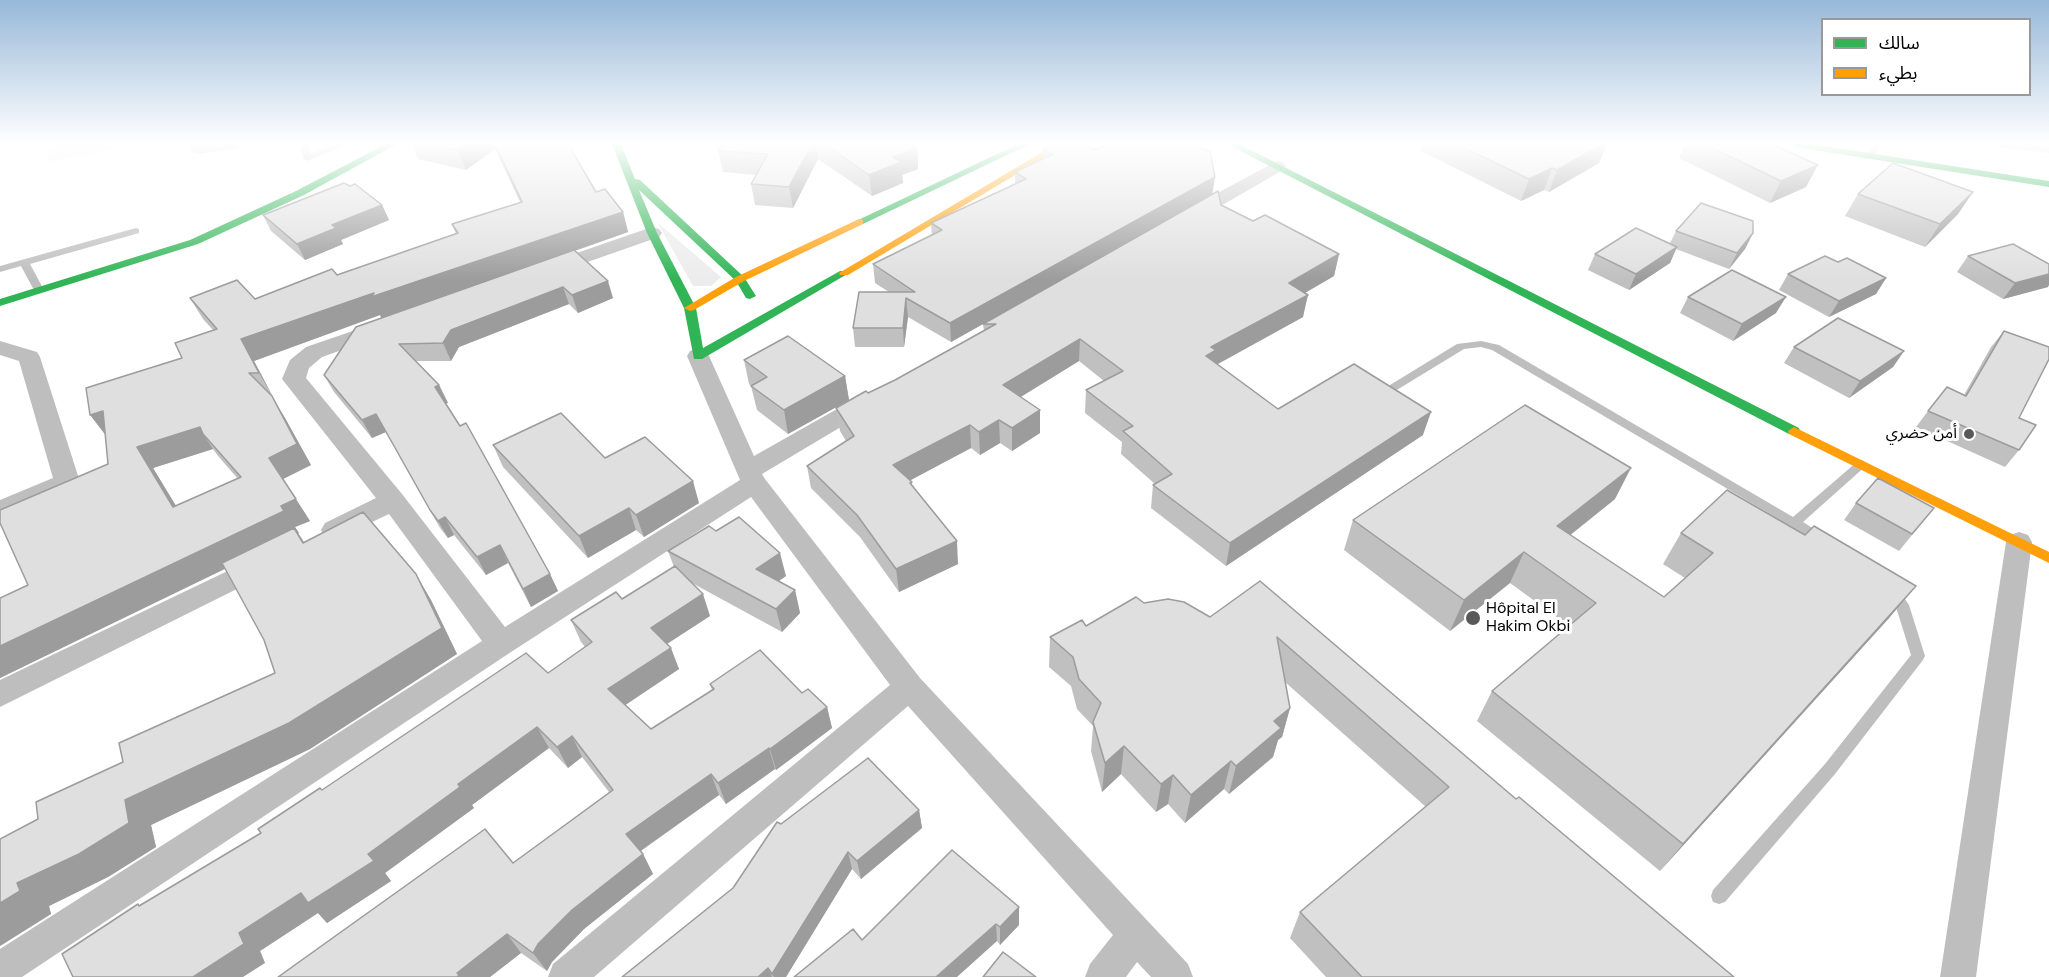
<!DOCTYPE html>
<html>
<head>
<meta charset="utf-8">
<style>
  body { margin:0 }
  #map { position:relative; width:2049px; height:977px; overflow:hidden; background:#fff; font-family:"DM Sans","Noto Sans Arabic",sans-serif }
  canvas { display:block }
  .legend { position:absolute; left:1821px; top:18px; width:210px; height:78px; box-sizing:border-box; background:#fff; border:2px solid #999; margin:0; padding:8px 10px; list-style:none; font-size:18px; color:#000 }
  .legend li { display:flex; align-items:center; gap:12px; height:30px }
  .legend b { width:30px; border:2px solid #999 }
</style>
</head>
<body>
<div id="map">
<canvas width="2049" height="977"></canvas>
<ul class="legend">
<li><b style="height:8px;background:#30b455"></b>سالك</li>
<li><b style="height:8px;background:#ff9f0a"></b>بطيء</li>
</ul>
</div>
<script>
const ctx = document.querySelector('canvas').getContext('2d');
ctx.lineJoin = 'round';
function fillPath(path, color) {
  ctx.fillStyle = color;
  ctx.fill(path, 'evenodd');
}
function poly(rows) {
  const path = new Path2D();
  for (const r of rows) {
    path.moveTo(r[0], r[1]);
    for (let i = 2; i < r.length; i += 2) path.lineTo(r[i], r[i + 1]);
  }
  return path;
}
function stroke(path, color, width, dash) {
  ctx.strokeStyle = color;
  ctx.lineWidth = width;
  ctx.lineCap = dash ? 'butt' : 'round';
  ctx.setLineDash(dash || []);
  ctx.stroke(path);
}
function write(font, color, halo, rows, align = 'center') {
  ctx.font = font + ' "DM Sans","Noto Sans Arabic",sans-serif';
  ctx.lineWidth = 6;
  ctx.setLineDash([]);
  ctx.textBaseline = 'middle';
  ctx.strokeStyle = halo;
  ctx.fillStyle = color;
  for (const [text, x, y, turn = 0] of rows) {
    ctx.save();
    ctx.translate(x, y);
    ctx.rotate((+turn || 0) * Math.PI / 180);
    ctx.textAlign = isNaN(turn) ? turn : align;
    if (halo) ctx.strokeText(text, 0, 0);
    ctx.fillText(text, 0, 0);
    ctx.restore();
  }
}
fillPath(poly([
  [51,144,123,144,122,148,46,162],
  [657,222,721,277,711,286,693,286]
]), '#ececec');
fillPath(poly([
  [301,144,309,144,311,154,337,144,348,144,307,161,303,158,301,144],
  [1875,144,1883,144,1871,159,1865,159,1864,157,1875,144],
  [1994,144,2016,144,2049,147,2049,153,1998,147,1994,144],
  [136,228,139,229,139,233,30,264,44,290,43,292,35,292,21,266,0,272,0,266,136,228],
  [1481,341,1499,345,1793,517,1858,461,1862,460,1868,464,1803,522,1825,536,1827,539,1825,542,1821,544,1492,350,1481,347,1464,349,1382,399,1378,400,1372,396,1457,344,1481,341],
  [1892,586,1897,587,1909,605,1925,656,1923,660,1835,774,1725,902,1719,904,1713,902,1711,896,1713,890,1825,764,1911,655,1896,607,1885,591,1887,587,1892,586]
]), '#bebebe');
fillPath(poly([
  [199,144,241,144,238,148,232,149,199,154,193,153,190,149,193,145,199,144],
  [1277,161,1283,162,1286,166,1283,170,1198,219,1191,221,1184,219,1181,215,1184,211,1277,161],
  [652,227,659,229,662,233,659,237,556,273,549,275,542,273,539,269,542,265,652,227],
  [379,322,387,324,390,329,387,334,322,357,309,368,306,378,402,494,505,627,740,480,687,356,690,351,698,349,706,351,709,356,754,456,860,396,868,393,876,396,880,401,876,406,762,474,765,479,920,678,1188,964,1193,977,1151,977,1137,962,1126,977,1085,977,1090,964,1113,935,908,706,594,977,548,977,553,964,890,685,751,497,511,652,22,977,0,977,0,949,482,641,389,514,334,540,325,537,321,530,325,523,376,498,282,379,290,360,306,347,379,322],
  [0,341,37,352,40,357,80,482,76,488,0,520,0,500,53,478,19,361,0,355,0,341],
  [2019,532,2028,535,2032,542,1976,977,1940,977,2006,542,2010,535,2019,532],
  [261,555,271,558,275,565,271,572,0,707,0,680,261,555]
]), '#bebebe');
fillPath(poly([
  [386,144,397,144,304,195,198,244,0,306,0,299,190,240,296,191,386,144],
  [612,144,621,144,635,179,640,180,744,277,756,296,750,299,746,298,736,281,639,190,657,233,696,308,703,348,840,271,848,271,849,273,702,359,694,359,684,308,647,233,612,144],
  [1018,144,1030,144,863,224,855,224,854,222,1018,144],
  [1227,144,1239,144,1799,428,1800,431,1799,434,1789,434,1227,144],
  [1791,144,1811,144,2049,181,2049,187,1795,147,1791,144]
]), '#30b455');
fillPath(poly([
  [1056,144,1067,144,848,275,840,275,839,273,1056,144],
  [859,219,863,220,863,224,744,281,694,310,690,311,684,308,736,277,859,219],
  [1794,427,2049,552,2049,563,1789,434,1788,431,1794,427]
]), '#ff9f0a');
fillPath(poly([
  [412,144,568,144,596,192,623,212,628,232,575,251,613,298,578,313,569,304,459,347,451,361,416,361,439,385,448,403,446,403,550,574,558,591,531,607,508,563,486,575,454,535,448,538,440,528,386,432,372,438,334,392,324,375,381,318,380,315,254,361,272,395,270,395,285,418,311,465,283,479,310,521,295,527,299,533,298,533,304,542,431,600,457,654,310,749,151,825,156,847,108,877,49,906,51,914,0,946,38,819,123,762,275,673,264,640,225,568,0,678,0,598,28,585,108,464,105,435,182,358,213,330,203,319,190,298,255,299,337,275,456,234,452,224,520,202,495,149,466,170,418,159],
  [213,449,218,456,238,479,176,506,153,468],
  [723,144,910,144,917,148,918,169,902,175,903,183,872,196,818,159,793,208,755,205,751,184,757,175,723,172,718,151],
  [1423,144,1607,144,1599,163,1549,192,1544,190,1521,201,1421,151],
  [1685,144,1771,144,1806,187,1770,203,1679,158],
  [1043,150,1095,150,1215,177,1212,194,1221,205,1253,221,1339,254,1334,276,1305,293,1303,317,1218,364,1278,409,1423,435,1226,566,1151,508,1153,485,1155,484,1121,454,1122,442,1085,413,1086,390,1104,381,1079,361,1020,397,1040,433,1012,451,1000,443,980,455,971,448,910,480,913,486,958,564,899,592,860,537,811,488,807,466,846,441,840,431,836,408,895,380,984,331,983,324,1063,279,951,342,908,317,904,347,855,347,853,328,889,292,875,283,873,264,932,236,931,223,1015,184,1015,172,1043,159],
  [350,186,382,205,389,220,341,240,343,244,305,260,271,231,263,215],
  [1973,192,1958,214,1925,247,1845,216,1858,194],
  [1676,231,1753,233,1745,249,1729,269,1676,249,1670,263,1629,290,1588,270,1595,254,1670,243],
  [1968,256,2048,287,2003,299,1957,272],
  [1788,274,1886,278,1876,294,1829,317,1779,290],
  [1688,297,1776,313,1733,341,1680,313],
  [2004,331,2019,418,2019,450,2005,467,1916,427,1928,411,1964,395,1991,347],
  [1794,347,1904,351,1893,367,1849,398,1784,363],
  [744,360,845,376,849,400,788,434,757,410,751,386,749,384],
  [493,445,605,458,699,503,644,537,636,530,588,558,503,467],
  [1615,499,1570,535,1664,597,1685,578,1663,564,1681,533,1890,617,1660,871,1477,721,1492,691,1569,626,1510,583,1450,631,1344,550,1353,520],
  [1856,503,1934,508,1899,551,1844,520],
  [716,531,786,576,779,581,795,590,800,613,782,632,692,583,710,616,667,644,679,669,625,705,651,729,712,690,710,684,802,693,827,707,832,728,776,770,775,769,726,804,719,795,641,851,643,854,653,874,584,929,552,962,547,971,521,953,490,977,513,863,609,792,582,757,568,768,549,748,472,805,474,808,385,873,391,881,327,923,318,913,260,951,265,963,140,905,261,833,322,790,548,673,585,647,581,642,571,620,622,599,674,567,668,551],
  [1260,581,1516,799,1734,977,1326,977,1290,938,1300,912,1426,807,1285,682,1290,708,1282,737,1278,740,1273,757,1229,794,1224,789,1185,823,1168,804,1156,812,1121,774,1102,792,1091,751,1093,726,1077,709,1071,686,1049,667,1050,637,1086,626,1144,603,1210,617],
  [919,810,922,828,861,879,852,869,786,977,622,977,733,888,781,824],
  [952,850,1019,925,1000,945,997,941,862,940]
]), '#c0c0c0');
fillPath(poly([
  [467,144,494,144,495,149,466,170,458,150],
  [812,144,816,144,818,159,793,208,789,187],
  [1603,144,1607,144,1599,163,1549,192,1557,170],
  [917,148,918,169,902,175,903,183,872,196,869,175,893,157],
  [1818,165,1806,187,1770,203,1781,181],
  [1552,168,1544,190,1521,201,1529,179],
  [1215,177,1212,195,951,342,950,323],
  [1973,192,1958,214,1925,247,1940,224],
  [382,205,389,220,341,240,343,244,305,260,297,244,332,225],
  [623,212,628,232,382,318,380,315,254,361,272,395,259,373,241,339,374,293],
  [1753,233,1745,249,1729,269,1737,253],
  [1677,247,1670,263,1629,290,1636,274],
  [1339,254,1334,276,1284,305,1289,283],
  [2049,274,2049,285,2048,287,2003,299,2015,283],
  [1886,278,1876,294,1829,317,1839,301],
  [608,281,613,298,578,313,572,295],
  [563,287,569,304,459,347,451,361,443,343,451,330],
  [1308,295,1303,317,1214,366,1206,356,1211,347],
  [1786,297,1776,313,1733,341,1742,324],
  [906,298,908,317,904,347,903,328],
  [1080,339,1079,361,1003,408,1003,385],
  [1904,351,1893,367,1849,398,1860,381],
  [845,376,849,400,788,434,784,410],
  [439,385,448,403,444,404,435,387],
  [272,396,285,418,311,465,283,479,310,521,295,527,299,533,298,533,321,569,297,534,0,678,0,646,269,458],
  [1040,410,1040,433,1012,451,1012,428],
  [103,411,107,437,90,415],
  [1431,412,1423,435,1226,566,1230,543],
  [376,414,386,432,372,438,362,420],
  [999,420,1000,443,980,455,979,432],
  [970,425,971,448,896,488,893,465],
  [200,427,203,434,213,449,153,468,190,529,173,507,137,447],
  [1631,468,1615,499,1543,557,1557,526],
  [693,481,699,503,644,537,636,515],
  [629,508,636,530,588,558,579,536],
  [445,517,454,535,448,538,438,521],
  [957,541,958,564,899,592,896,569],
  [500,545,508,563,486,575,477,557],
  [1524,552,1510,583,1450,631,1464,600],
  [780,553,786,576,762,592,756,569],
  [416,574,431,600,457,654,310,749,151,825,156,847,108,877,49,906,51,914,0,946,0,903,17,883],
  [550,574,558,591,531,607,523,589],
  [1916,586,1890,617,1660,871,1683,844],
  [795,590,800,613,782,632,776,609],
  [703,594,710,616,659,649,651,628],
  [671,648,679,669,618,710,608,689],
  [827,707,832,728,776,770,770,749],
  [1290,708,1282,737,1278,740,1273,757,1229,794,1236,766,1274,721],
  [537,727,549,748,472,805,474,808,385,873,391,881,327,923,318,913,260,951,265,963,243,977,193,977,239,933,301,893,368,854,458,784],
  [572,736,582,757,568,768,557,747],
  [1124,746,1121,774,1102,792,1105,763],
  [769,748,775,769,726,804,718,783],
  [1231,761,1224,789,1185,823,1191,795],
  [711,774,719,795,636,854,626,834],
  [1173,775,1168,804,1156,812,1161,784],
  [919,810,922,828,861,879,857,861],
  [848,852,852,869,786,977,774,977,772,974],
  [643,854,653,874,584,929,552,962,547,971,533,953,538,944,572,910],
  [1019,907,1019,925,1000,945,1000,927],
  [996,924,997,941,957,977,936,977],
  [507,934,521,953,490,977,457,977,457,973],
  [768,968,772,977,758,977]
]), '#9c9c9c');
const building = poly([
  [430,144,467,144,458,150,430,144],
  [495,144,568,144,596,192,605,189,623,212,371,297,374,293,241,339,259,373,249,373,272,396,297,444,269,458,296,499,281,506,284,511,0,646,0,598,28,585,0,523,0,510,108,464,103,411,90,415,86,388,182,358,175,343,217,329,190,298,237,280,255,299,332,269,337,275,458,233,452,224,522,202,495,144],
  [200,427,203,434,241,477,173,507,137,447,200,427],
  [723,144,812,144,789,187,751,184,768,154,718,151,723,144],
  [824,144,910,144,917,148,893,157,901,162,869,175,824,144],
  [1054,144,1083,144,1095,150,1107,144,1193,144,1210,152,1215,177,950,323,906,298,903,328,853,328,859,292,915,292,873,264,942,230,931,223,1026,179,1015,172,1053,154,1043,150,1054,144],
  [1456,144,1603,144,1557,170,1552,168,1529,179,1456,144],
  [1704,144,1771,144,1818,165,1781,181,1704,144],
  [1893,163,1973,192,1940,224,1858,194,1893,163],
  [344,183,350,186,355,184,382,205,332,225,336,228,297,244,263,215,344,183],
  [1218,191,1221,205,1253,221,1265,215,1339,254,1289,283,1308,295,1211,347,1216,350,1206,356,1278,409,1354,364,1431,412,1230,543,1153,485,1172,474,1123,431,1133,426,1086,390,1123,371,1080,339,1003,385,1040,410,1012,428,999,420,979,432,970,425,893,465,912,482,910,483,957,541,896,569,857,515,807,466,854,436,836,408,866,391,868,393,895,380,996,324,983,324,1218,191],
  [1701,203,1753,221,1753,233,1737,253,1676,231,1701,203],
  [1636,228,1677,247,1636,274,1595,254,1636,228],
  [2013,244,2049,264,2049,274,2015,283,1968,256,2013,244],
  [574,250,608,281,572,295,563,287,451,330,443,343,399,344,439,385,435,387,460,426,466,423,550,574,523,589,500,545,477,557,445,517,438,521,430,510,376,414,362,420,324,375,356,327,574,250],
  [1825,256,1838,262,1847,258,1886,278,1839,301,1788,274,1825,256],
  [1732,270,1786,297,1742,324,1688,297,1732,270],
  [1838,318,1904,351,1860,381,1794,347,1838,318],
  [2004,331,2049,347,2049,359,2019,418,2036,425,2019,450,1928,411,1947,387,1966,396,2004,331],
  [788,336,845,376,784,410,751,386,767,377,744,360,788,336],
  [1525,405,1631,468,1557,526,1664,597,1713,553,1681,533,1727,490,1805,535,1814,526,1916,586,1683,844,1492,691,1596,603,1524,552,1464,600,1353,520,1525,405],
  [561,413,605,458,645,437,693,481,636,515,629,508,579,536,493,445,561,413],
  [1878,478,1934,508,1912,534,1856,503,1878,478],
  [363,512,416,574,442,628,289,723,125,800,129,823,79,854,17,883,20,891,0,903,0,839,38,819,36,802,123,762,119,743,275,673,264,640,222,563,294,528,303,543,363,512],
  [739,517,780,553,756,569,795,590,776,609,668,551,709,526,716,531,739,517],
  [675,566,703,594,651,628,671,648,608,689,651,729,714,689,710,684,760,650,802,693,808,689,827,707,770,749,769,748,718,783,711,774,626,834,643,854,572,910,538,944,533,953,507,934,457,973,459,975,457,977,278,977,485,829,513,863,613,790,572,736,557,747,537,727,458,784,460,787,368,854,374,861,308,903,301,893,239,933,244,944,193,977,73,977,62,954,138,904,139,906,261,833,258,829,320,788,322,790,526,653,548,673,592,642,571,620,616,592,622,599,675,566],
  [1260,581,1516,799,1519,797,1734,977,1362,977,1300,912,1449,787,1277,637,1290,708,1274,721,1281,728,1236,766,1231,761,1191,795,1173,775,1161,784,1124,746,1105,763,1093,722,1101,703,1079,679,1073,657,1050,637,1082,620,1086,626,1136,597,1144,603,1168,599,1184,602,1210,617,1260,581],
  [868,758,919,810,857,861,848,852,772,974,768,968,758,977,622,977,733,888,777,822,781,824,868,758],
  [952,850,1019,907,1000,927,996,924,936,977,794,977,853,929,862,940,952,850],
  [1003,952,1036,977,983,977,1003,952]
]);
fillPath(building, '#dfdfdf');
stroke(building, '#9c9c9c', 1.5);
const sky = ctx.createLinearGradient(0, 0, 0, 280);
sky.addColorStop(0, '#97b8d8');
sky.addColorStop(0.51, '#fff');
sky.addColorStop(1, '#ffffff00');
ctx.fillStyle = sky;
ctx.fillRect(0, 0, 2049, 280);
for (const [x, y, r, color] of [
  [1969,434,6,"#595959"],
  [1473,618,8,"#595959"]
]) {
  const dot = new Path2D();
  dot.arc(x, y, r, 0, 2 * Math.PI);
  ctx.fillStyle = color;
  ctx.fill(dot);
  stroke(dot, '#fff', 2);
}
write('16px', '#000', '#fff', [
  ["أمن حضري",1957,434],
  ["Hôpital El",1486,609,"left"],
  ["Hakim Okbi",1486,627,"left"]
], 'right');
</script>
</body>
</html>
